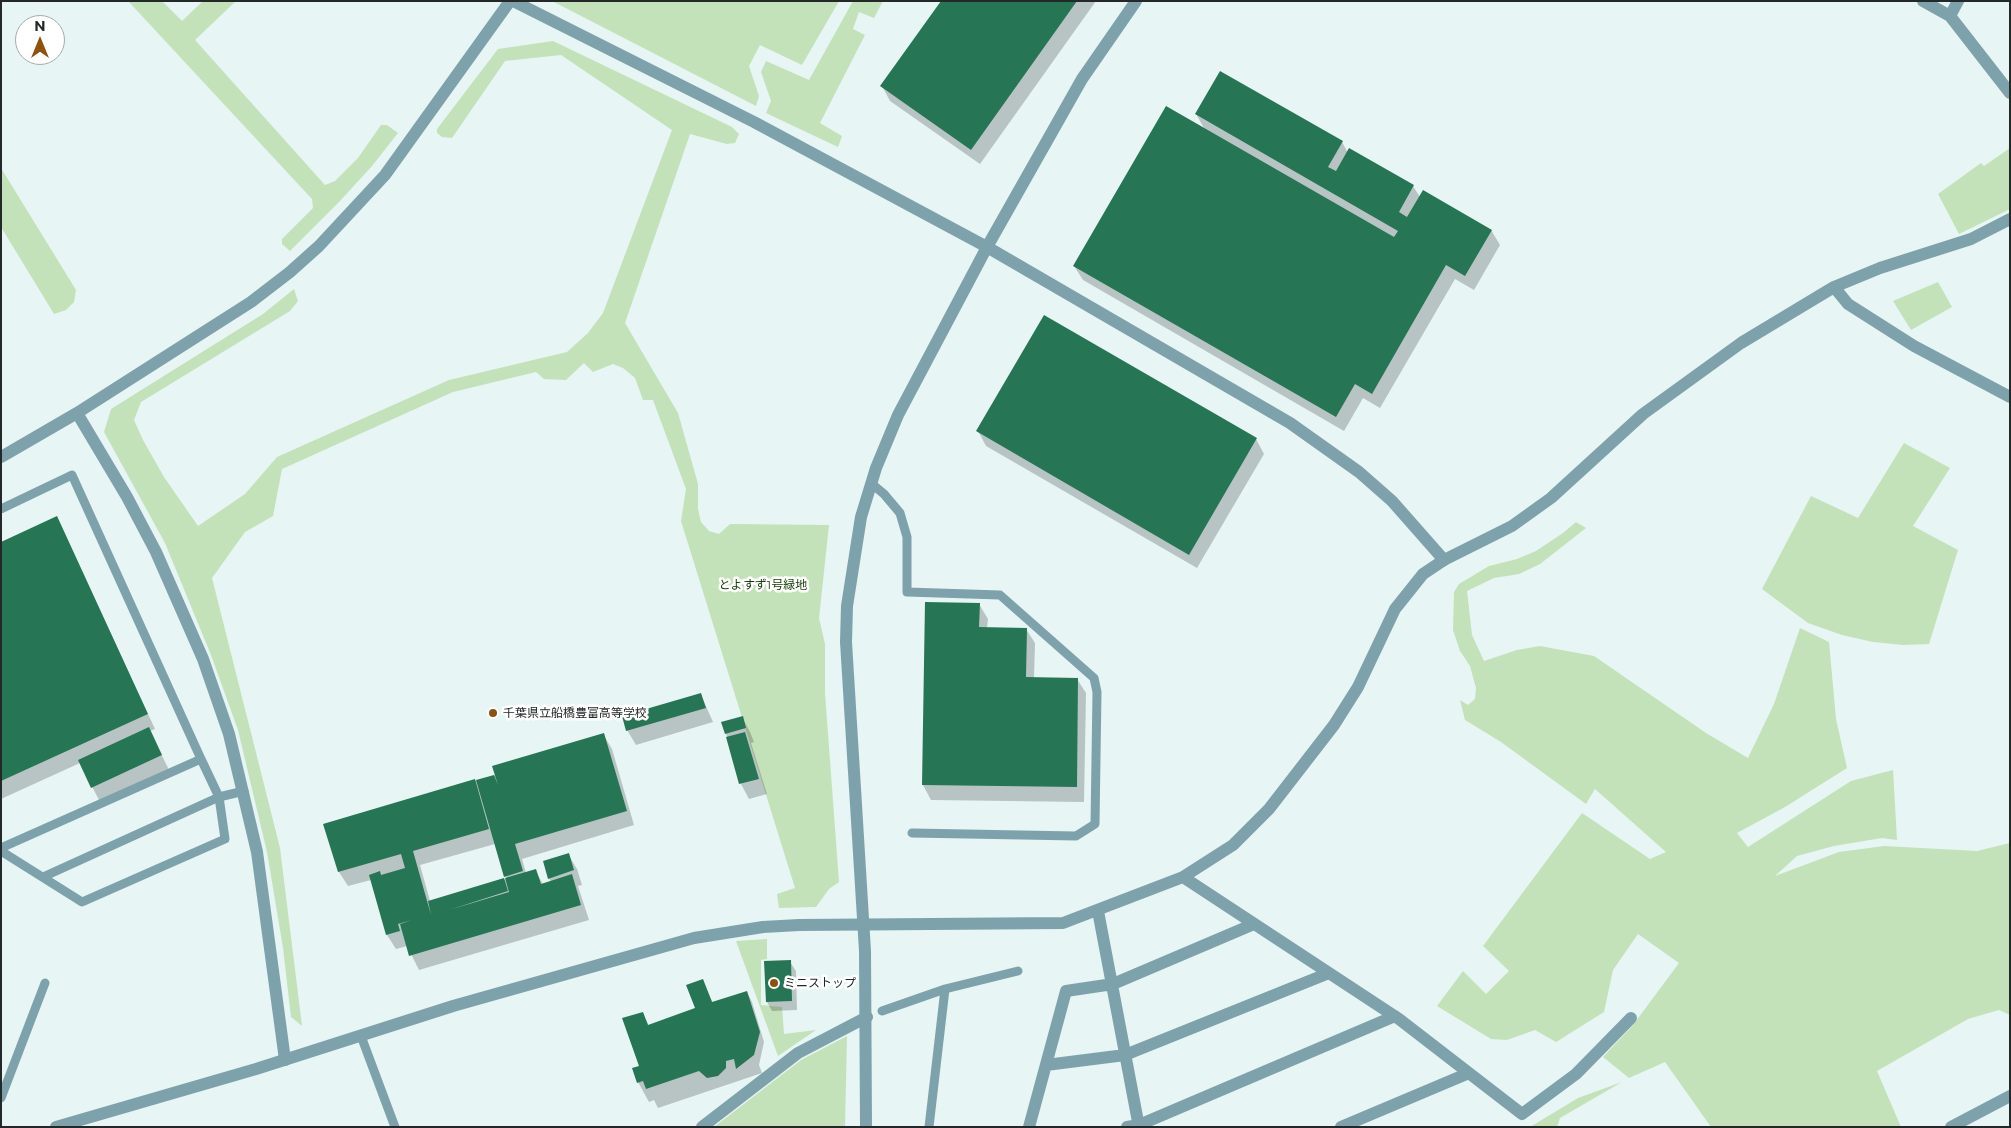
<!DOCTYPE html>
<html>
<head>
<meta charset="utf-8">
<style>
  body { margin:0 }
  #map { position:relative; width:2011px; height:1128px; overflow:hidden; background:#e7f5f4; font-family:Montserrat,sans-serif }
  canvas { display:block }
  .frame { position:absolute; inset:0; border:2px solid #232828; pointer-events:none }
  .north { position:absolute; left:15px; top:15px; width:50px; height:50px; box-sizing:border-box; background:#fff; border:1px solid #a7a9a9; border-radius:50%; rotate:0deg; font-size:14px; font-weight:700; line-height:20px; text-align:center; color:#232828 }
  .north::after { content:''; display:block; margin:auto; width:18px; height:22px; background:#8d530e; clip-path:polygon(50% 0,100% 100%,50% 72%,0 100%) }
</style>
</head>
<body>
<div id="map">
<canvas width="2011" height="1128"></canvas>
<div class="frame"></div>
<div class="north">N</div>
</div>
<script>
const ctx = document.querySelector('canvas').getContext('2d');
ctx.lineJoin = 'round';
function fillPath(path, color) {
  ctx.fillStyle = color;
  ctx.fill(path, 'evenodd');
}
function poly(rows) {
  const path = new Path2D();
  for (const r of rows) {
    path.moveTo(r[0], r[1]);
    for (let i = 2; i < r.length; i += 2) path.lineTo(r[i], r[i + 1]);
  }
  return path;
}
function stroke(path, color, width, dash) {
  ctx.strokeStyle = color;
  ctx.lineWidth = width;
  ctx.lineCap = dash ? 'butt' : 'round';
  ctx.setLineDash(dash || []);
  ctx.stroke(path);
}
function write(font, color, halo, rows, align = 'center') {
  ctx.font = font + ' Montserrat,"Noto Sans JP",sans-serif';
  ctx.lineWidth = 5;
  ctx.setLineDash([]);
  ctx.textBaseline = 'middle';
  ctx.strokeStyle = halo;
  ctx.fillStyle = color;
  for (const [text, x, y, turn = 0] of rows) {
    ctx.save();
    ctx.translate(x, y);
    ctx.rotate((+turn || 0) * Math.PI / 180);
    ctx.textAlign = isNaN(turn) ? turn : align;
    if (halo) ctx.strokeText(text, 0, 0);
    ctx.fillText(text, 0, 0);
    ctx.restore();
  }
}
fillPath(poly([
  [128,1,162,1,182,21,203,1,236,1,195,40,325,185,335,181,358,158,381,125,387,125,398,133,372,166,340,201,290,251,282,244,282,239,313,208,312,199],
  [552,1,839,1,802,65,760,45,749,66,759,96,756,106],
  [853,1,883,1,874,18,859,12,853,29,865,35,820,123,842,136,838,147,766,113,771,101,761,72,766,61,809,80],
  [553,41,732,127,739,134,735,143,727,144,690,134,625,323,678,413,698,484,698,509,701,522,709,531,719,534,730,524,829,525,819,618,825,644,825,693,839,882,829,889,816,907,779,908,777,894,795,888,681,521,686,489,653,400,643,400,635,378,623,368,613,364,593,372,584,363,566,380,544,379,536,372,453,392,282,469,273,516,245,532,212,578,280,848,302,1026,291,1017,283,948,267,852,238,730,211,655,165,543,104,432,111,409,263,314,294,289,298,301,290,311,141,402,134,420,143,440,164,477,198,526,245,494,277,457,449,380,567,352,588,333,603,313,672,130,561,55,505,61,452,138,442,137,437,133,437,129,498,49],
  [2010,148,2010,209,1959,234,1938,194,1981,163,1984,166],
  [1,168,76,290,74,302,66,310,54,314,1,227],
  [1938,282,1952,307,1911,330,1893,301],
  [1904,443,1950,468,1913,526,1958,550,1929,644,1903,645,1873,642,1842,635,1808,623,1762,589,1811,496,1858,518],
  [1576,522,1586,528,1540,564,1519,574,1494,578,1467,591,1472,635,1484,661,1517,650,1540,646,1594,656,1706,733,1748,758,1774,704,1800,628,1829,642,1836,719,1847,768,1785,807,1737,833,1748,847,1851,781,1893,770,1897,840,1882,838,1834,846,1797,856,1775,876,1839,852,1884,846,1977,851,2010,843,2010,1015,1999,1010,1968,1019,1877,1071,1901,1127,1711,1127,1665,1062,1629,1078,1603,1057,1633,1025,1679,963,1638,934,1613,970,1604,1012,1556,1042,1535,1030,1507,1040,1491,1039,1437,1006,1463,971,1486,994,1509,971,1483,946,1582,813,1650,859,1666,852,1595,789,1586,804,1501,742,1465,720,1460,700,1468,705,1475,699,1476,688,1470,666,1460,651,1453,630,1454,592,1459,584,1489,566,1517,559,1536,551,1563,533],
  [767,939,767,959,761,960,761,1005,782,1007,784,1034,816,1030,778,1056,736,941],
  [847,1036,845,1127,714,1127,801,1060],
  [1622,1082,1560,1118,1557,1127,1530,1127,1578,1098]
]), '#c3e2ba');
fillPath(poly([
  [942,1,1096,1,980,164,890,101,882,86],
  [1196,114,1342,142,1348,153,1350,150,1413,186,1420,197,1491,230,1500,245,1474,290,1455,279,1380,408,1363,398,1344,431,1083,280,1074,266,1205,130],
  [978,431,1256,439,1264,454,1197,568,986,446],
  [57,518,155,729,150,731,169,770,100,802,80,763,1,799,1,543],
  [979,604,988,619,987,628,1026,629,1035,643,1034,678,1077,679,1086,693,1084,802,931,800,923,785],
  [701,695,713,722,636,745,627,730],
  [742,717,750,732,754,742,751,743,767,794,749,799,741,784,726,733],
  [603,734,612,749,634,825,522,859,526,873,535,870,543,884,551,882,549,878,568,854,577,869,582,885,578,886,589,920,419,970,407,946,396,949,387,935,371,880,348,886,339,872,325,824,496,775],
  [495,844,507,879,430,901,420,865],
  [790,962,796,971,797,1010,772,1011,767,1002],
  [702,980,713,1003,747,992,752,1002,764,1042,759,1065,762,1073,658,1108,654,1100,649,1102,638,1082,641,1067,642,1013,649,1026,696,1009]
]), '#0003');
fillPath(poly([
  [941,1,1077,1,971,150,880,86],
  [1220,71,1343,141,1328,167,1336,171,1349,148,1414,185,1399,212,1407,217,1423,190,1492,230,1465,276,1446,265,1372,394,1355,384,1336,417,1073,266,1166,106,1394,237,1398,231,1195,114],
  [1044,315,1257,438,1189,555,976,431],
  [57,516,148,714,1,781,1,542],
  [925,602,980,603,979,627,1027,628,1026,677,1078,678,1077,787,922,785],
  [701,693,706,708,626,731,622,716],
  [743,716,746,728,725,734,721,722],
  [149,727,162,755,91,788,78,760],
  [745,732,759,779,739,784,726,737],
  [604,733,627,811,515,844,523,871,504,877,476,780,494,775,498,785,492,766],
  [475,779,489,829,413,851,431,915,428,901,504,878,508,891,449,910,509,892,505,878,536,869,541,884,572,874,581,905,409,956,400,924,412,920,398,924,400,931,386,935,369,875,380,871,381,875,405,868,401,854,338,872,323,824],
  [569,853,574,870,548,879,543,861],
  [791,960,792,1001,766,1002,764,961],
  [703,979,712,1002,747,991,760,1032,754,1055,736,1069,734,1059,726,1061,726,1068,718,1076,707,1078,699,1071,646,1089,643,1081,637,1083,632,1068,639,1066,622,1018,643,1012,648,1025,695,1008,686,985]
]), '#267555');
stroke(poly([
  [872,484,884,494,900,513,907,537,907,592,1000,595,1094,678,1097,692,1095,824,1076,836,912,833],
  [1,509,72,475,201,759,1,848],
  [1,851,82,902,225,839,219,797,201,759],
  [43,877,219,797,244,791],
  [882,1011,945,989,1018,971],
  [361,1036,395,1127],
  [1,1098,45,983],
  [929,1127,945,989]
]), '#7ea2ab', 9);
stroke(poly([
  [1923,1,1950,16,2010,93],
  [1950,16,1958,1],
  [1834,287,1848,304,1914,346,2010,397],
  [1183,877,1399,1019,1522,1114,1576,1074,1631,1018],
  [1098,911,1139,1127],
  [1046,1065,1125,1055,1329,973],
  [56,1127,256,1069,453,1006,694,938,763,927,799,925,1063,923,1183,877,1233,845,1269,809,1334,725,1358,687,1395,609,1423,574,1444,560,1512,526,1551,498,1643,414,1741,343,1834,287,1880,268,1971,239,2010,219],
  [702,1127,798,1053,867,1017],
  [1029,1127,1066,991,1113,984,1254,924],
  [1127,1127,1139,1125,1395,1016],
  [1341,1127,1469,1073],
  [1951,1127,2010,1096]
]), '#7ea2ab', 12);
stroke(poly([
  [513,1,754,122,987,247,1290,423,1359,472,1392,501,1444,560],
  [77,413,127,497,156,552,203,659,229,734,257,852,285,1060],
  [1,457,77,413,251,302,290,272,319,246,385,175,510,1],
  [866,1127,865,951,846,642,847,606,861,517,876,468,898,415,987,247,1082,79,1136,1]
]), '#7ea2ab', 12);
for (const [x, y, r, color] of [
  [493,713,5,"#8d530e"],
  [774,983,5,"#8d530e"]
]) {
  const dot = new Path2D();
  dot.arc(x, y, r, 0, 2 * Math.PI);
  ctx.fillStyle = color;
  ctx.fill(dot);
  stroke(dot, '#fff', 2);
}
write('12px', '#113a00', '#fff', [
  ["とよすず1号緑地",763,585]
]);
write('12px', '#232828', '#fff', [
  ["千葉県立船橋豊富高等学校",503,713],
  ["ミニストップ",784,983]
], 'left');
</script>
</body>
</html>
